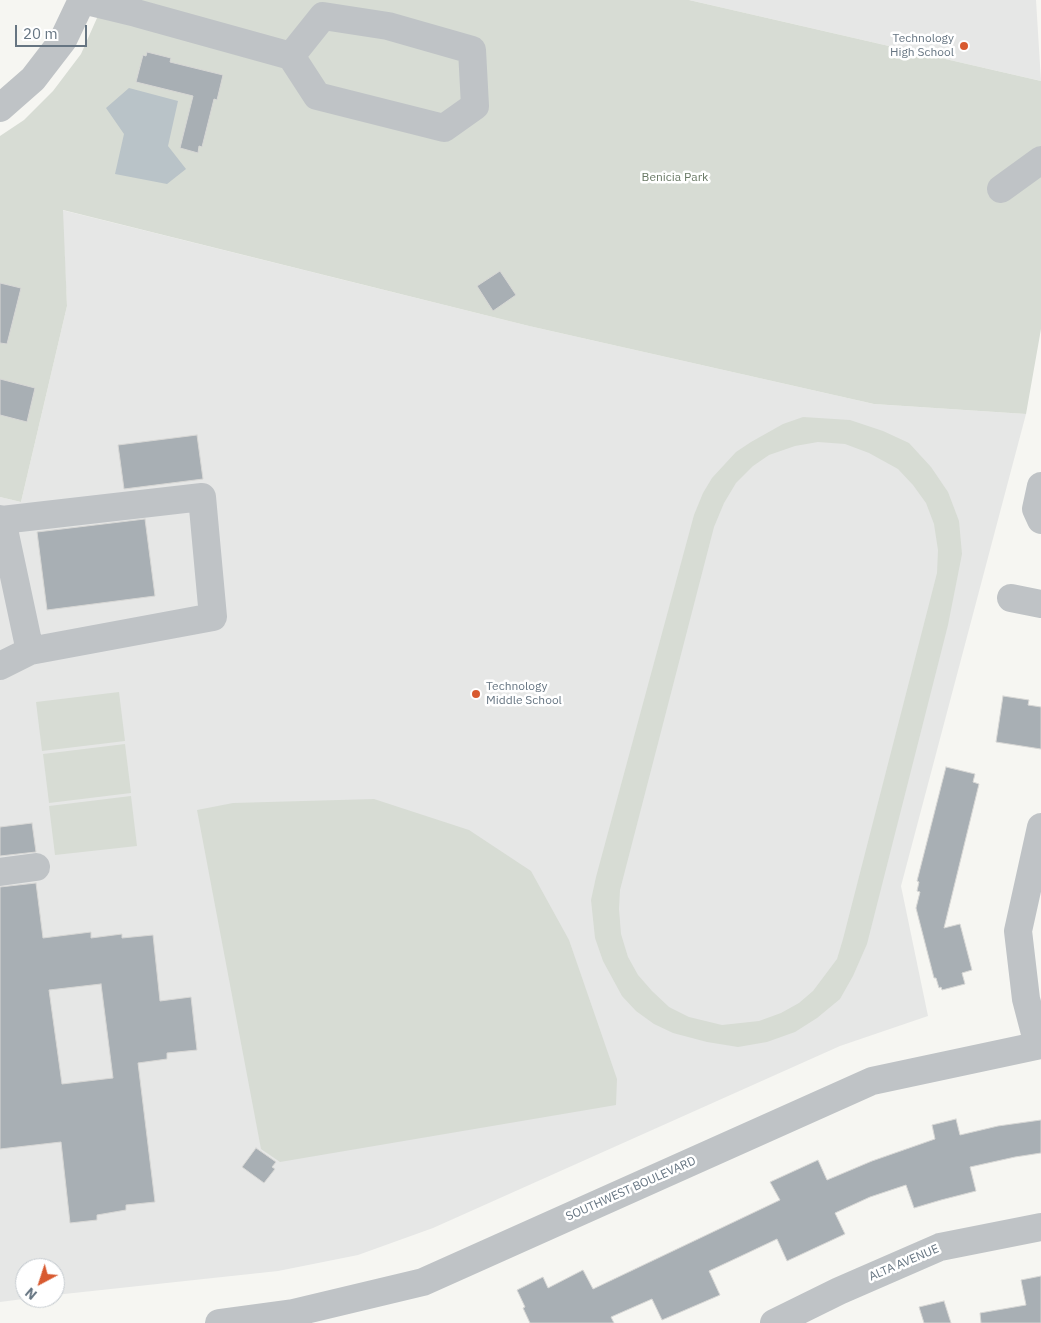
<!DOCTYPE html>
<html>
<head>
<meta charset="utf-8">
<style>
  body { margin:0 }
  #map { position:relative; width:1041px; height:1323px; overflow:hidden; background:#f6f6f2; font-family:"IBM Plex Sans",sans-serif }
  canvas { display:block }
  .north { position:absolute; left:15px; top:1258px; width:50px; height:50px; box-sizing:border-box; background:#fff; border:1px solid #c2c8cd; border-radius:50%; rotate:220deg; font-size:14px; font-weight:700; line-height:20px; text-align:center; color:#667582 }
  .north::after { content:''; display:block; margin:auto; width:18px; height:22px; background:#d85a30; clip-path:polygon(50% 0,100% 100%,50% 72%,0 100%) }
  .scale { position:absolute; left:15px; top:25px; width:72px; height:22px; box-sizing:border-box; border:2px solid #667582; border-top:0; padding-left:6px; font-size:15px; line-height:18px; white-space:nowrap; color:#667582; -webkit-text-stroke:4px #fff; paint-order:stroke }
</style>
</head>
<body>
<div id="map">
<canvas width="1041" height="1323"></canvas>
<div class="north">N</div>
<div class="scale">20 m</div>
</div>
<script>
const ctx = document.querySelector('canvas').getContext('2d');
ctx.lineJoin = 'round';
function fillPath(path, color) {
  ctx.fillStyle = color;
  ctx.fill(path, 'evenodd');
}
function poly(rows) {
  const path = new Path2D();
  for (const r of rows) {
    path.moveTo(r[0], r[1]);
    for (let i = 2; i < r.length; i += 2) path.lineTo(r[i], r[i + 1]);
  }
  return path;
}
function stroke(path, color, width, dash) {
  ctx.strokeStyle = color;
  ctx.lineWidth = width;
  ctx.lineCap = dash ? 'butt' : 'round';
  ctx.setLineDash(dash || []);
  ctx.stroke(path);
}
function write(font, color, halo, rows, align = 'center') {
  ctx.font = font + ' "IBM Plex Sans",sans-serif';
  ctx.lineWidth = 5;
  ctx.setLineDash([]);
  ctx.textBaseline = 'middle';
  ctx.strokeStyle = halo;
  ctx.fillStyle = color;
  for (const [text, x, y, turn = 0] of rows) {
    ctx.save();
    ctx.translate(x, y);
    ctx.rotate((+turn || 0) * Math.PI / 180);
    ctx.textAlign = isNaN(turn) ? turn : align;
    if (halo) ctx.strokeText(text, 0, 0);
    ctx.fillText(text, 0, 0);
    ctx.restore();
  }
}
fillPath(poly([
  [689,0,1036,0,1041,81],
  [62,210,529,326,874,404,1026,414,901,886,928,1016,840,1046,433,1228,358,1255,278,1271,55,1295,55,1268,25,1268,25,1298,31,1298,0,1302,0,497,21,502,67,306]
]), '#e6e7e6');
fillPath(poly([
  [105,0,689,0,1041,81,1041,329,1026,414,874,404,529,326,63,210,67,306,21,502,0,497,0,136,24,120,53,91,81,54],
  [803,417,850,420,883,431,909,443,931,467,948,492,959,521,962,554,948,625,867,944,853,976,840,999,817,1018,795,1032,767,1042,738,1047,707,1042,673,1033,654,1024,636,1011,622,996,603,961,595,938,591,900,596,877,694,515,703,493,712,478,736,452,751,442,783,424],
  [818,442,845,444,869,453,898,469,913,485,926,503,934,524,938,550,937,573,843,939,837,959,813,991,799,1003,781,1013,759,1021,722,1025,689,1017,669,1007,652,991,638,975,628,957,621,934,619,909,620,890,714,527,724,503,736,483,753,466,769,455,795,446],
  [119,692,125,741,42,751,36,702],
  [125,744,131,793,49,803,43,754],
  [131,796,137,846,55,855,49,806],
  [374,799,469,830,531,871,569,940,617,1079,616,1105,280,1162,261,1149,197,810,233,803]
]), '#d7dcd4');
fillPath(poly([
  [129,88,178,101,168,146,186,169,167,184,115,174,124,134,106,108]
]), '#b9c3c8');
const building = poly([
  [147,52,171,58,170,62,223,75,217,100,214,99,202,147,199,146,198,153,180,148,193,96,136,82,143,55,146,56,147,52],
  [500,271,516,295,493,311,477,286,500,271],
  [0,283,21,288,7,344,0,343,0,283],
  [0,379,35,388,27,422,0,415,0,379],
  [197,435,203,479,124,489,118,445,197,435],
  [145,519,155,596,47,610,37,532,145,519],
  [1003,696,1029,700,1028,705,1041,707,1041,749,996,742,1003,696],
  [946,767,975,774,973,782,979,784,944,928,960,924,972,970,962,973,965,984,942,990,941,987,939,988,936,978,934,978,916,908,920,892,917,891,919,882,917,881,946,767],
  [32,823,36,852,0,856,0,827,32,823],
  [36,883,43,938,91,932,91,938,122,934,122,938,153,935,160,1001,191,997,197,1050,167,1053,167,1059,138,1063,155,1202,126,1205,126,1210,97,1215,97,1220,70,1223,61,1142,0,1149,0,887,36,883],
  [101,984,113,1078,62,1084,49,990,101,984],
  [956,1119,960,1135,998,1126,1041,1120,1041,1153,1015,1157,970,1167,976,1191,941,1200,914,1208,906,1185,870,1197,835,1213,845,1234,787,1261,777,1239,739,1257,709,1271,720,1295,662,1320,652,1299,611,1317,614,1323,530,1323,523,1308,525,1307,517,1290,543,1277,548,1288,583,1270,593,1289,780,1200,770,1182,818,1160,827,1180,872,1161,935,1139,932,1125,956,1119],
  [256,1148,276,1162,272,1167,275,1169,264,1183,242,1167,256,1148],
  [1041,1276,1041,1323,981,1323,980,1313,1026,1305,1021,1280,1041,1276],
  [944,1301,951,1323,924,1323,919,1307,944,1301]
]);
fillPath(building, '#a8afb4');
stroke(building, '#d7d7d5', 1);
stroke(poly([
  [82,0,136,13,291,56,317,96,444,128,475,106,472,50,388,26,323,16,291,56],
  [0,108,33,79,63,40,82,0],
  [1001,189,1041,160],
  [1041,486,1036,509,1041,520],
  [0,519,2,520,30,651],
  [1011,598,1041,604],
  [0,666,30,651,213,617,202,497,2,520],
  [0,872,36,867],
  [1038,1045,1026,999,1018,931,1041,827],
  [219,1323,293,1313,423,1282,872,1081,1041,1045],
  [774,1323,839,1291,940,1247,1041,1227]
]), '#bfc3c6', 28);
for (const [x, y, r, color] of [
  [964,46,5,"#d85a30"],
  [476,694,5,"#d85a30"]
]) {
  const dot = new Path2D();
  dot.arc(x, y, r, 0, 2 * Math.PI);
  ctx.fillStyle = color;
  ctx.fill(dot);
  stroke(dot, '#fff', 2);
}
write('12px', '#667582', '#fff', [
  ["Technology",954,39],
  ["High School",954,53],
  ["Technology",486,687,"left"],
  ["Middle School",486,701,"left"]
], 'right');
write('12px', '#697965', '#fff', [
  ["Benicia Park",675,178]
]);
write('12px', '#667582', '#fff', [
  ["SOUTHWEST BOULEVARD",631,1189,-24],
  ["ALTA AVENUE",904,1263,-23]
]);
</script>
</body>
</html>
